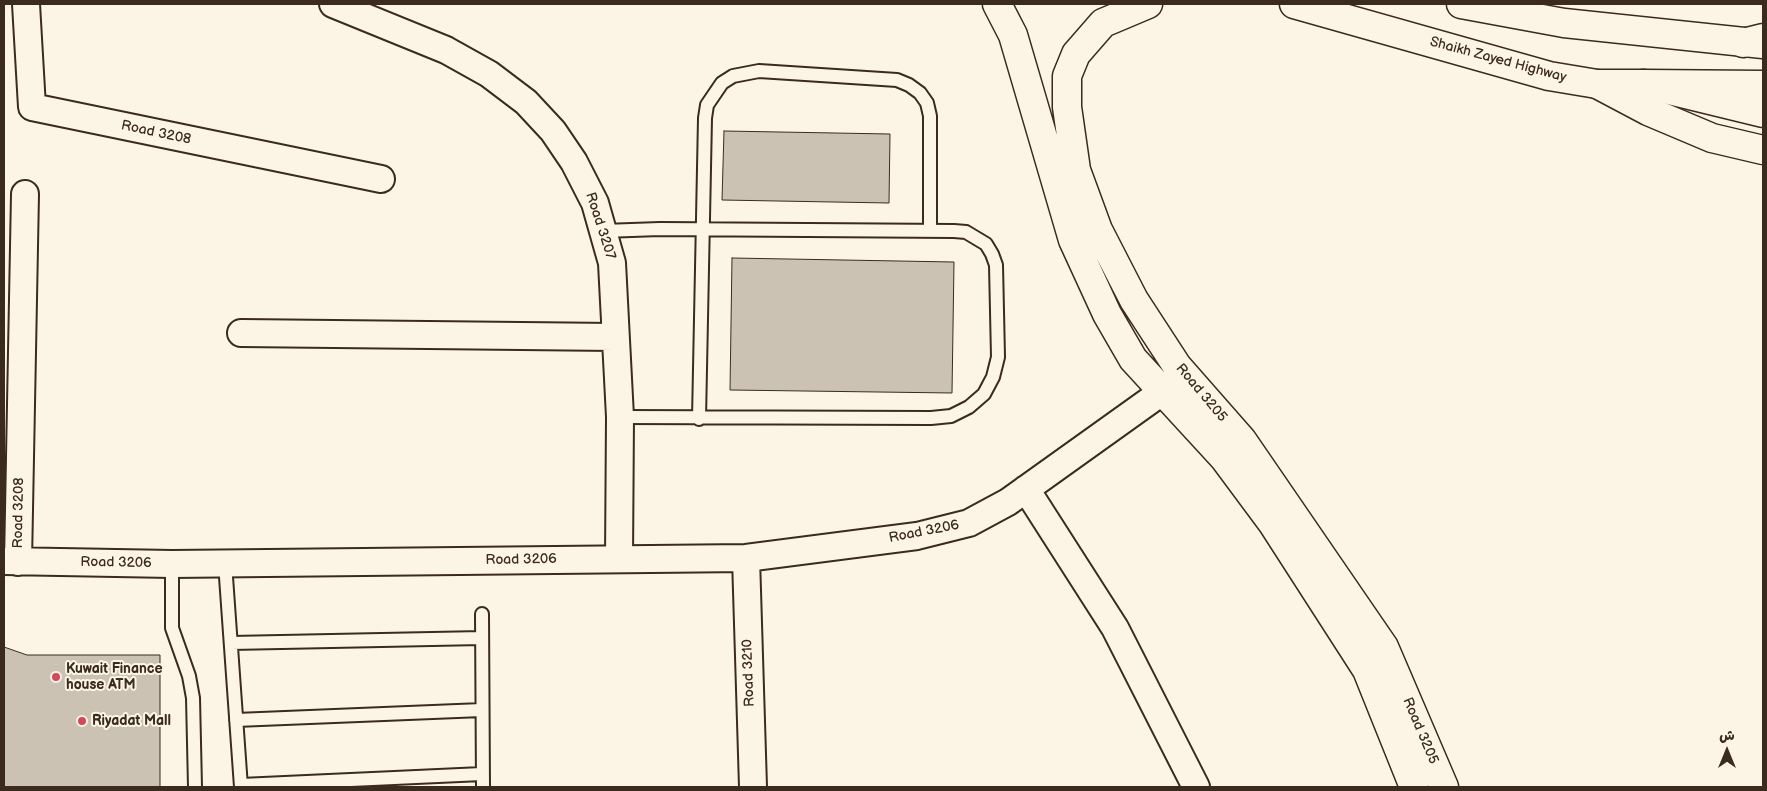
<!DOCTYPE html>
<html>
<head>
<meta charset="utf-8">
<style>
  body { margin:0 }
  #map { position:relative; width:1767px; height:791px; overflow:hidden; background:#fcf5e5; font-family:"Balsamiq Sans","Playpen Sans Arabic",sans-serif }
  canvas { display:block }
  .frame { position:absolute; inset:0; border:5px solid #3b2a1e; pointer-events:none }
  .north { position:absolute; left:1702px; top:726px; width:50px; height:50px; -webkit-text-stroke:4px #fcf5e5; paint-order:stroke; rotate:0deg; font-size:14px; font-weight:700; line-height:20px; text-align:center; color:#3b2a1e }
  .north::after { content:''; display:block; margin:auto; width:18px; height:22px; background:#3b2a1e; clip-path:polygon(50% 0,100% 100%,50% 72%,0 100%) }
</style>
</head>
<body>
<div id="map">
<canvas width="1767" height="791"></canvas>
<div class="frame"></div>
<div class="north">ش</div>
</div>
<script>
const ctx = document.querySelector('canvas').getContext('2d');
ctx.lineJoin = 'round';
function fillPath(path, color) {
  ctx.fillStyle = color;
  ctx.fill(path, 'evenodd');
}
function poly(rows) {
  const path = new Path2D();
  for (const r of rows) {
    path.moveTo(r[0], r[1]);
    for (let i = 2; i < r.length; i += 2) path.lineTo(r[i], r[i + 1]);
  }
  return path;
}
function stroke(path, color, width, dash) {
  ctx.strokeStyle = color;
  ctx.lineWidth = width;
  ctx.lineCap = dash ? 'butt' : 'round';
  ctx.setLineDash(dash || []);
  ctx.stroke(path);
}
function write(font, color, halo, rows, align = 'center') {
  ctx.font = font + ' "Balsamiq Sans",sans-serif';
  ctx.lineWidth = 4;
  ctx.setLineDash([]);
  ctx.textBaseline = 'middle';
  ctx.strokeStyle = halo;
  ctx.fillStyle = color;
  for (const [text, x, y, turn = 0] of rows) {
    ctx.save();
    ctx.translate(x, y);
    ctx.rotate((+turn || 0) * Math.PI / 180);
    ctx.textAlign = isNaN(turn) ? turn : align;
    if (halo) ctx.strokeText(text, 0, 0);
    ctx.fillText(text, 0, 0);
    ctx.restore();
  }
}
const building = poly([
  [724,131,890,134,889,203,722,200,724,131],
  [732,258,954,262,952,393,730,390,732,258],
  [4,647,27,655,160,655,160,787,4,787,4,647]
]);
fillPath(building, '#ccc2b3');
stroke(building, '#3b2a1e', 1);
const service = poly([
  [603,231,660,229,954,231,966,232,986,244,992,254,996,265,998,357,993,377,984,394,969,407,951,416,931,418,620,417],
  [699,419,705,118,707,105,722,83,733,76,759,71,897,80,909,85,920,93,927,103,930,116,930,231],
  [225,563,241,787],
  [172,564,172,628,189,676,193,698,195,787],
  [482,614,483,787],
  [231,643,482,638],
  [236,720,482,710],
  [241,785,482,774]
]);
const minor = poly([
  [26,4,32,107,381,179],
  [333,4,446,50,489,74,526,102,553,131,574,162,595,203,612,263,620,417,619,559],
  [241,333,614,337],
  [1026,489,1115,628,1196,787],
  [746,558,753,787],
  [4,561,172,564,746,558,917,536,969,523,1008,502,1180,379],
  [18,562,25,194]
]);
const tertiary = poly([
  [997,4,1013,35,1073,240,1107,314,1133,359,1224,458,1273,524,1367,670,1414,787],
  [1148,4,1103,23,1076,54,1067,76,1067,107,1076,170,1098,230,1134,300,1177,366,1242,440,1384,647,1444,787]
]);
const secondary = poly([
  [1294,4,1549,76,1597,84,1644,84,1763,113],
  [1461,4,1564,23,1763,44]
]);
const primary = poly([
  [1743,43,1763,38],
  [1597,84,1648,111,1712,138,1763,150],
  [1644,84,1763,85]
]);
stroke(service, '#3b2a1e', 16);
stroke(minor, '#3b2a1e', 30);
stroke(tertiary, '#3b2a1e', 31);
stroke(secondary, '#3b2a1e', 31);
stroke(primary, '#3b2a1e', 31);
stroke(service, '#fcf5e5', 12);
stroke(minor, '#fcf5e5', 26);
stroke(tertiary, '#fcf5e5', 28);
stroke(secondary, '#fcf5e5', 28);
stroke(primary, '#fcf5e5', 28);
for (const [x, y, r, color] of [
  [56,677,5,"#d1495b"],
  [82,721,5,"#d1495b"]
]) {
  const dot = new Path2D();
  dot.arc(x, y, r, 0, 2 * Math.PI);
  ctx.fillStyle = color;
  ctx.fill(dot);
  stroke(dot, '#fcf5e5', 2);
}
write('14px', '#3b2a1e', '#fcf5e5', [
  ["Shaikh Zayed Highway",1498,60,15],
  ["Road 3208",156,133,12],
  ["Road 3207",600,226,72],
  ["Road 3205",1201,393,50],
  ["Road 3208",19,513,-89],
  ["Road 3206",924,532,-11],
  ["Road 3206",521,560,-1],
  ["Road 3206",116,563,1],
  ["Road 3210",749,673,-92],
  ["Road 3205",1420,731,67]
]);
write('bold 14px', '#3b2a1e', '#fcf5e5', [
  ["Kuwait Finance",66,669],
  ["house ATM",66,685],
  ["Riyadat Mall",92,721]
], 'left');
</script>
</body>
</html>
